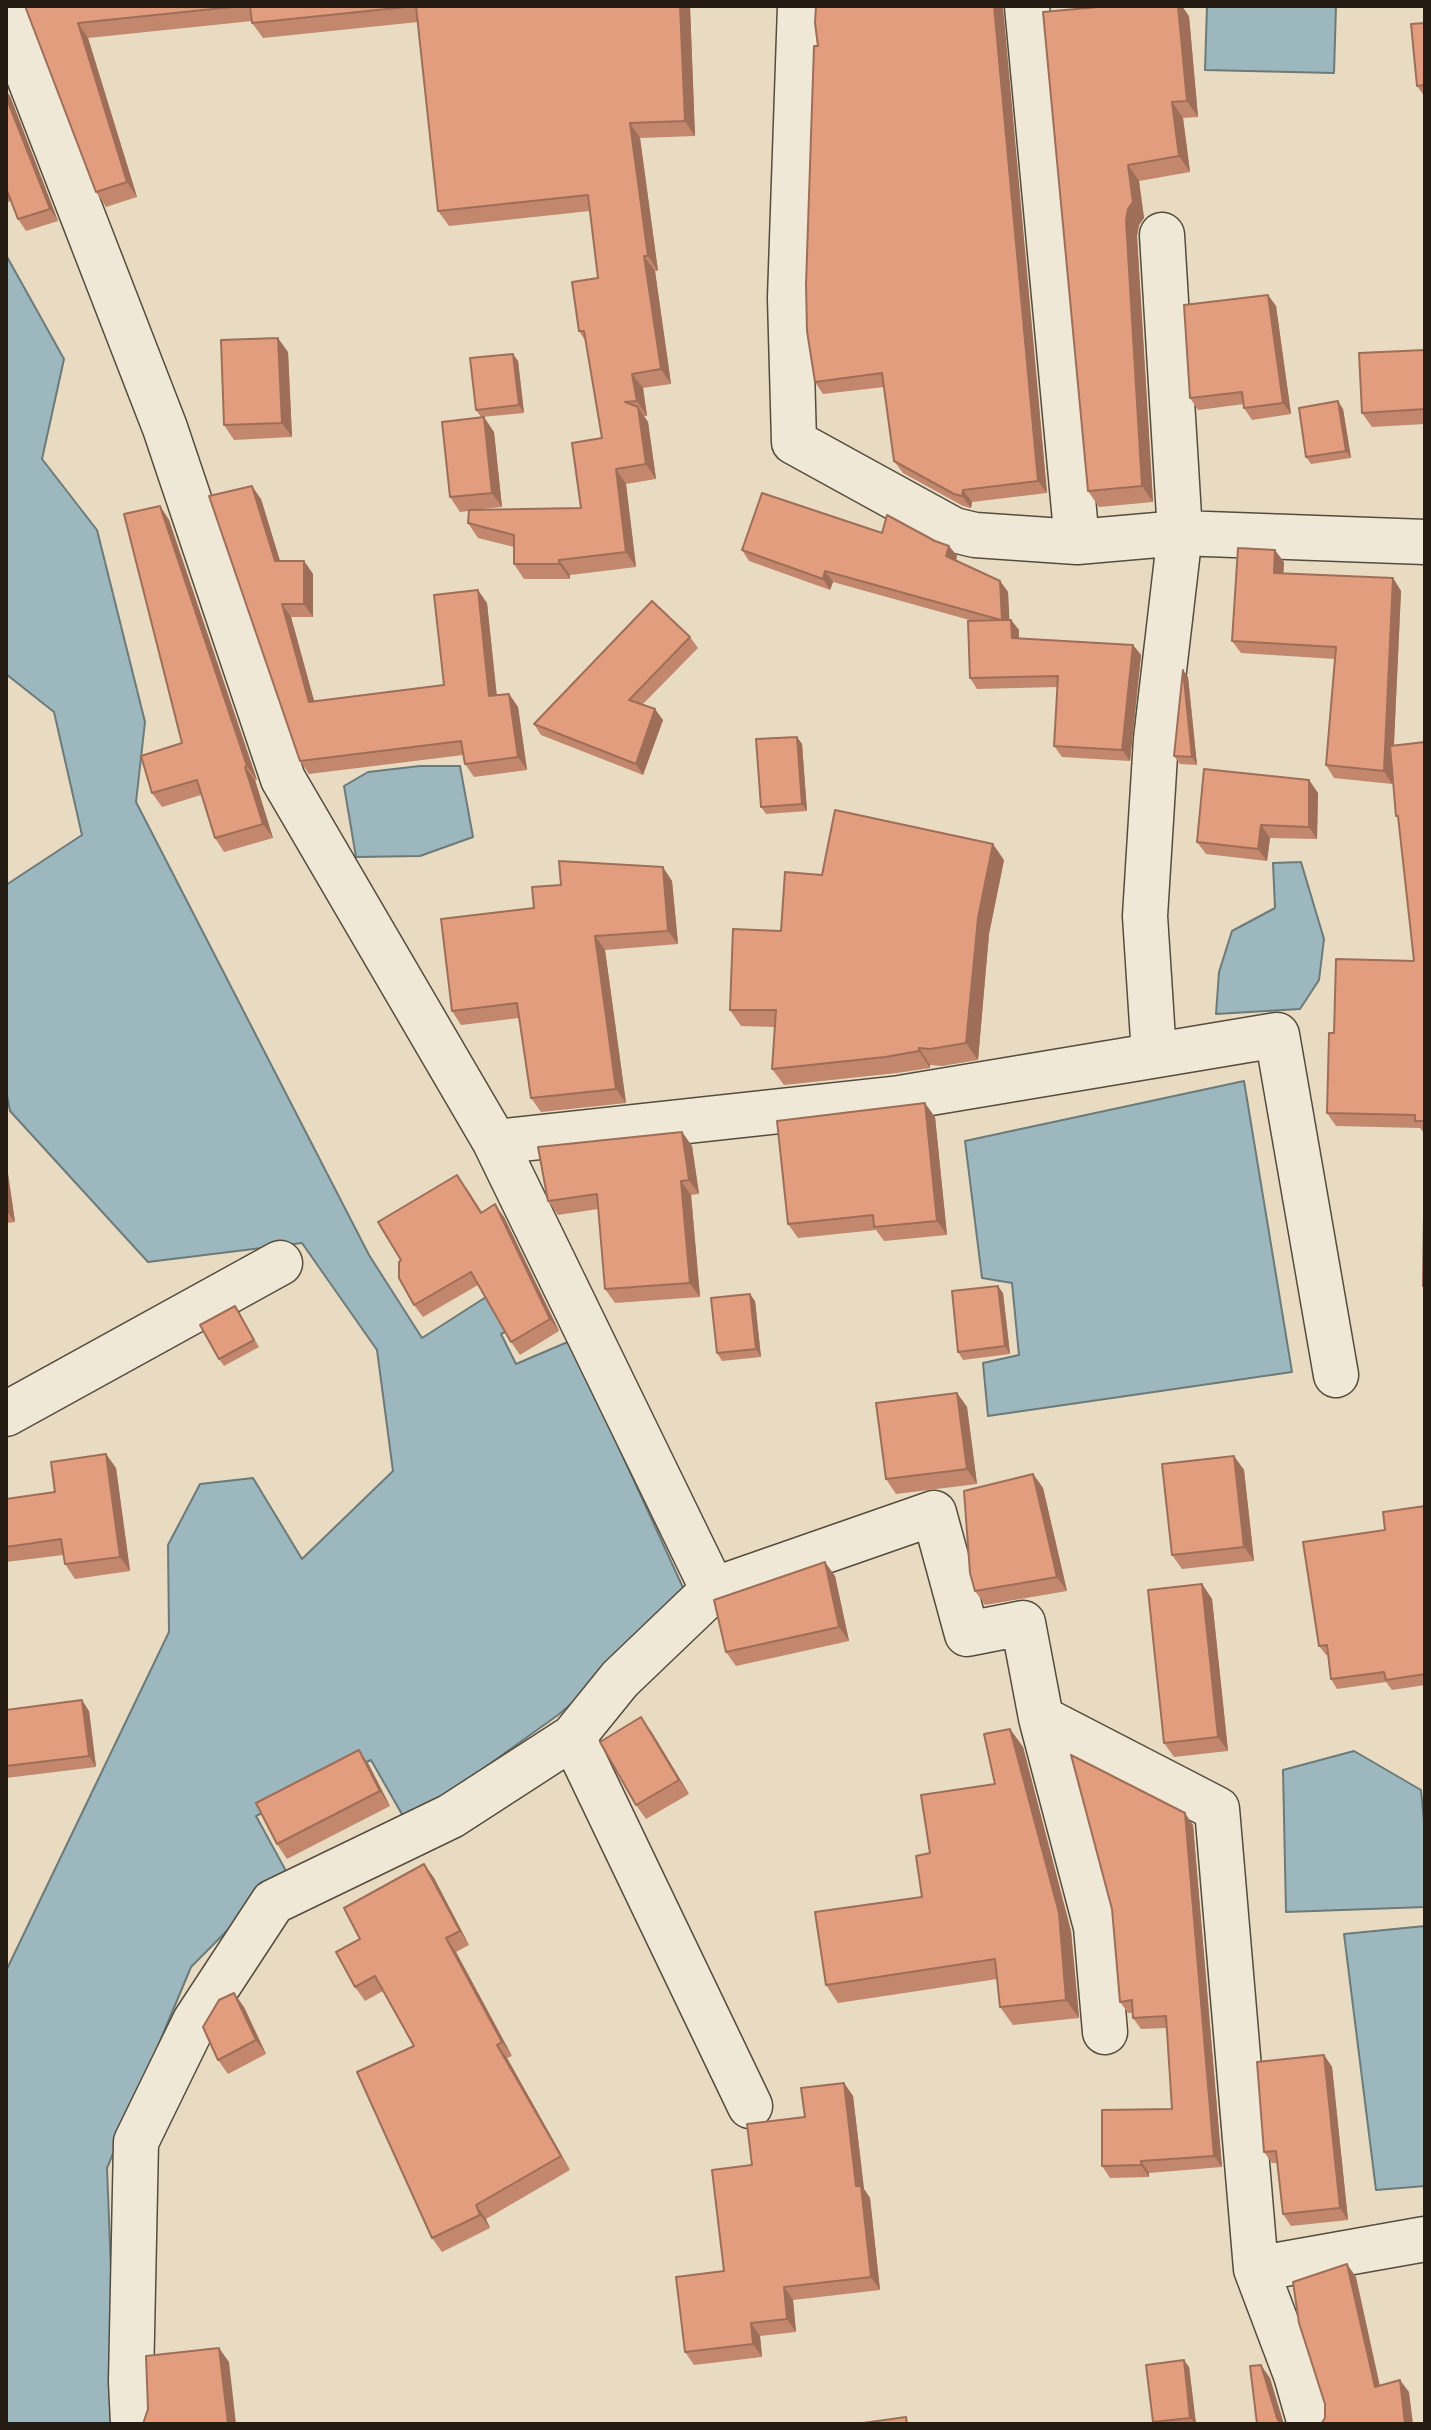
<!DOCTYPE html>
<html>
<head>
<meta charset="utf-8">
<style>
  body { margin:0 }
  #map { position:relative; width:1431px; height:2430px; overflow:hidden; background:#e8dbc2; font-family:"EB Garamond",serif }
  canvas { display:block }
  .frame { position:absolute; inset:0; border:8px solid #241c12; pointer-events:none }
</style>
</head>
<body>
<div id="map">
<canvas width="1431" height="2430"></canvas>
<div class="frame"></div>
</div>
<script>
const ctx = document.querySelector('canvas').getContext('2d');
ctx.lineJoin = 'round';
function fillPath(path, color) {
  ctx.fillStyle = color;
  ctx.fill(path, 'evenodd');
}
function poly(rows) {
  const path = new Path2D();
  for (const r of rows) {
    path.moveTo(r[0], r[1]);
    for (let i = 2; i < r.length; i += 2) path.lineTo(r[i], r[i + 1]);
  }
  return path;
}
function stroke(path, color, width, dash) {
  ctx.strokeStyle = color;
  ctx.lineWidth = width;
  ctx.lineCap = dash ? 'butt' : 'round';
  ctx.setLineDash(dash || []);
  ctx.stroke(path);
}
const water = poly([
  [1207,6,1336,6,1334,73,1205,70,1207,6],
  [6,255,64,359,42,459,97,530,145,722,136,802,369,1255,422,1338,497,1290,515,1327,501,1334,516,1364,570,1341,685,1592,624,1660,558,1715,407,1823,371,1760,256,1816,286,1871,191,1967,107,2168,117,2424,6,2424,6,1971,169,1632,168,1545,200,1484,253,1478,302,1559,393,1471,377,1350,302,1243,148,1262,10,1111,6,1091,6,885,82,835,54,712,6,674,6,255],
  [420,766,460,766,473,837,420,856,356,857,344,786,368,772,420,766],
  [1301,862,1324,939,1319,980,1300,1009,1216,1014,1219,972,1232,931,1275,908,1273,863,1301,862],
  [1244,1081,1292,1372,988,1416,983,1363,1019,1355,1012,1283,982,1278,965,1141,1244,1081],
  [1354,1751,1421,1790,1425,1831,1425,1907,1286,1912,1283,1770,1354,1751],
  [1425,1926,1425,2186,1376,2190,1344,1934,1425,1926]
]);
fillPath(water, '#9cb8be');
stroke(water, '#6c7a79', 2);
const minor = poly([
  [800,6,790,298,794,442,954,530,975,535,1077,542,1180,533,1425,542],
  [1027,6,1077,542],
  [6,18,165,428,283,779,495,1142,713,1590,620,1679,573,1737,451,1816,273,1902,195,2021,136,2142,131,2382,133,2424],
  [1154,1055,1145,916,1156,739,1180,533,1162,235],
  [495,1142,900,1098,1277,1035,1336,1375],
  [6,1414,280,1263],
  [713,1590,934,1513,967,1634,1023,1623,1041,1718,1217,1809,1256,2269,1425,2239],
  [1041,1718,1096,1927,1105,2032],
  [573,1737,750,2106],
  [1256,2269,1296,2375,1310,2424]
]);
stroke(minor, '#554c3e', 47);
stroke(minor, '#f0e8d7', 44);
fillPath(poly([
  [25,6,690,6,695,136,640,138,658,271,655,271,671,384,643,388,647,416,644,416,648,422,656,479,626,484,636,567,570,575,570,579,524,579,514,564,514,547,478,538,468,523,469,511,460,512,450,497,494,432,502,507,472,510,581,508,602,438,586,342,579,331,598,278,590,211,449,226,438,211,418,22,263,38,252,23,252,21,88,38,137,197,106,207,96,192],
  [1002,8,1047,493,972,502,971,508,963,506,903,473,894,461,884,387,823,394,815,382,818,46],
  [1043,12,1189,16,1198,117,1183,118,1190,172,1139,181,1144,218,1139,225,1137,236,1153,502,1099,507,1088,491],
  [1425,23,1425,97,1417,86],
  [6,91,10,96,58,221,26,231,18,219,11,201,8,202,6,199],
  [1268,295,1276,306,1291,414,1252,420,1244,408,1244,404,1198,410,1190,398],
  [1425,350,1425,424,1372,427,1362,413],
  [288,352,292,437,234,440,224,425],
  [518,361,524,413,481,417,476,410],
  [1343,409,1351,458,1311,464,1306,457],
  [261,499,280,561,304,561,313,574,313,617,291,617,314,701,444,685,487,603,497,696,509,694,518,707,527,770,474,777,465,764,463,755,309,774,300,761],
  [160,506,169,520,257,780,255,780,273,838,224,852,215,838,201,795,162,807,152,793,182,743],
  [882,533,935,541,949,546,957,556,956,561,1000,581,1008,592,1009,620,1011,620,1019,630,1019,638,1133,645,1141,655,1130,761,1062,757,1054,746,1057,687,977,689,970,678,973,621,833,582,830,590,749,561,742,550],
  [1284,562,1283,573,1393,578,1401,591,1394,745,1425,742,1425,1134,1420,1128,1336,1126,1327,1113,1334,1033,1414,961,1399,820,1396,816,1393,778,1392,784,1334,778,1326,765,1335,659,1241,653,1232,641],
  [690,637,698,648,642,705,663,720,643,775,541,735,534,724],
  [1183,670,1188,677,1197,765,1180,764,1174,756],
  [797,737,802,744,807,811,766,814,761,807],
  [1309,780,1318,793,1317,839,1270,838,1267,861,1206,854,1197,842],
  [1004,860,989,934,978,1060,942,1066,930,1065,930,1068,897,1073,784,1085,772,1069,775,1027,741,1026,730,1010,822,875],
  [672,881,678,944,605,950,626,1103,541,1112,531,1098,519,1018,461,1025,452,1011,534,908],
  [935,1117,947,1235,884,1241,876,1230,798,1238,788,1224],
  [682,1132,692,1146,699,1194,691,1195,700,1297,615,1303,605,1289,598,1209,558,1215,548,1201],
  [6,1160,15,1222,6,1223],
  [466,1187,482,1212,504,1217,559,1331,520,1355,511,1342,478,1285,423,1317,414,1305,401,1260],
  [1003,1293,1010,1354,963,1360,958,1352],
  [755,1301,761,1357,722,1361,717,1353],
  [240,1314,259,1347,224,1366,219,1359],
  [957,1393,967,1407,977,1484,896,1494,886,1479],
  [106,1454,116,1468,130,1571,75,1579,65,1564,63,1555,6,1562,6,1499,55,1492],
  [1234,1456,1244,1470,1254,1561,1182,1569,1172,1555],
  [1033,1474,1043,1488,1067,1591,985,1605,975,1591],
  [1425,1506,1425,1685,1392,1690,1386,1682,1337,1689,1331,1679,1328,1655,1326,1655,1319,1646,1385,1530],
  [835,1576,849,1641,736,1666,726,1652],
  [1202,1584,1212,1599,1228,1751,1174,1757,1164,1743],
  [6,1698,8,1709,89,1711,96,1767,6,1778],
  [1010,1729,1023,1747,1071,1931,1079,2018,1013,2025,1000,2007,997,1979,838,2003,826,1985,922,1897,930,1853,995,1784],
  [651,1731,689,1794,646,1819,636,1805],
  [359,1750,369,1765,390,1806,287,1859,277,1844],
  [1193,1825,1222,2167,1149,2173,1149,2177,1110,2178,1102,2166,1172,2109,1167,2028,1141,2029,1133,2018,1133,2013,1128,2013,1120,2002],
  [424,1864,434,1878,469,1945,456,1952,512,2056,507,2058,570,2170,486,2219,490,2228,442,2252,432,2238,414,2046,383,1991,365,2001,355,1987,360,1939],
  [244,2007,266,2054,228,2074,218,2060],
  [1324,2055,1332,2067,1348,2220,1291,2226,1283,2214,1277,2163,1272,2163,1264,2152],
  [844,2083,853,2096,864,2189,870,2198,880,2290,793,2300,796,2332,760,2336,762,2357,694,2365,685,2352,724,2271,752,2165,805,2117],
  [1189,2367,1196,2424,1154,2424,1153,2422]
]), '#c2876c');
fillPath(poly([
  [680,6,690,6,695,136,685,121],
  [994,6,1003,6,1047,493,1038,481],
  [1178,6,1182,6,1189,16,1198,117,1187,101],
  [78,23,88,38,137,197,127,182],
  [6,91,10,96,58,221,50,209,6,97],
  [1172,102,1183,118,1190,172,1179,156],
  [630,123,640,138,658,271,648,256],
  [1128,165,1139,181,1144,218,1139,225,1137,236,1153,502,1142,486,1126,220],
  [644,256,655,271,671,384,661,369],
  [1268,295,1276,306,1291,414,1283,403],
  [278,338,288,352,292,437,282,423],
  [513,354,518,361,524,413,519,405],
  [632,374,643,388,647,416,637,401],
  [1338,401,1343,409,1351,458,1346,451],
  [638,407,648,422,656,479,646,464],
  [484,417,494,432,502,507,492,493],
  [616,469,626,484,636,567,626,552],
  [252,486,261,499,284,574,275,561],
  [963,490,972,502,971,508,962,496],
  [160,506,169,520,257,780,247,766],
  [949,546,957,556,954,567,946,556],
  [1275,550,1284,562,1283,585,1274,573],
  [559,560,570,575,570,579,559,564],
  [304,561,313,574,313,617,304,604],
  [825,571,833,582,830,590,823,579],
  [1393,578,1401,591,1392,784,1384,771],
  [1000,581,1008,592,1010,631,1002,620],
  [478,590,487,603,498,709,489,696],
  [282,604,291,617,318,715,309,702],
  [1011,620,1019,630,1019,649,1012,638],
  [1133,645,1141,655,1130,761,1122,750],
  [1183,670,1188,677,1197,765,1192,757],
  [509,694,518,707,527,770,518,757],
  [655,709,663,720,643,775,636,764],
  [797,737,802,744,807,811,802,804],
  [245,767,255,780,273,838,263,824],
  [1309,780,1318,793,1317,839,1309,827],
  [1261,825,1270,838,1267,861,1258,849],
  [993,844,1004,860,989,934,978,1060,966,1043,978,918],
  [663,867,672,881,678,944,668,931],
  [595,936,605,950,626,1103,616,1089],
  [919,1048,930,1065,930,1068,919,1051],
  [925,1103,935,1117,947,1235,937,1221],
  [682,1132,692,1146,699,1194,689,1180],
  [6,1160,15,1222,6,1210],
  [681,1181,691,1195,700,1297,690,1283],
  [495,1204,504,1217,559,1331,550,1319],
  [998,1286,1003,1293,1010,1354,1005,1346],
  [750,1294,755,1301,761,1357,756,1349],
  [957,1393,967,1407,977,1484,967,1469],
  [106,1454,116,1468,130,1571,120,1557],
  [1234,1456,1244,1470,1254,1561,1244,1547],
  [1033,1474,1043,1488,1067,1591,1057,1577],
  [825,1562,835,1576,849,1641,839,1627],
  [1202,1584,1212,1599,1228,1751,1218,1737],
  [82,1700,89,1711,96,1767,89,1756],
  [641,1717,651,1731,689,1794,679,1780],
  [1010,1729,1023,1747,1071,1931,1079,2018,1066,2000],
  [359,1750,369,1765,390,1806,380,1791],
  [1185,1813,1193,1825,1222,2167,1214,2156],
  [424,1864,434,1878,469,1945,460,1931],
  [446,1938,456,1952,512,2056,502,2042],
  [234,1993,244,2007,266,2054,256,2040],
  [497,2045,507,2058,570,2170,561,2156],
  [1324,2055,1332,2067,1348,2220,1340,2208],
  [844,2083,853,2096,864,2189,870,2198,880,2290,871,2277,856,2186],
  [1141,2161,1149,2173,1149,2177,1141,2165],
  [476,2205,486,2219,490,2228,480,2215],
  [1347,2264,1356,2277,1383,2400,1375,2387],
  [784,2287,793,2300,796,2332,787,2319],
  [751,2323,760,2336,762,2357,753,2344],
  [219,2348,229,2362,236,2424,228,2424],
  [1184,2360,1189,2367,1196,2424,1190,2418],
  [1261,2365,1270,2378,1284,2424,1281,2424,1277,2418],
  [1400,2380,1409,2392,1413,2424,1405,2424]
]), '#9e6e58');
const building = poly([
  [25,6,242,6,78,23,127,182,96,192,25,6],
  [250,6,680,6,685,121,630,123,648,256,644,256,661,369,632,374,637,401,625,402,638,407,646,464,616,469,626,552,559,560,559,564,514,564,514,535,468,523,469,510,581,508,572,443,602,438,584,331,579,331,572,282,598,278,588,195,438,211,416,6,252,23,250,6],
  [816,6,994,6,1038,481,963,490,962,496,954,494,894,461,882,373,815,382,807,331,806,285,814,46,818,46,815,23,816,6],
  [1109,6,1178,6,1187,101,1172,102,1179,156,1128,165,1133,202,1128,209,1126,220,1142,486,1088,491,1043,12,1109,6],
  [1425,23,1425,85,1417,86,1411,24,1425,23],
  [6,97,50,209,18,219,6,188,6,97],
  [1268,295,1283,403,1244,408,1242,392,1190,398,1184,305,1268,295],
  [278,338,282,423,224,425,221,340,278,338],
  [1425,350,1425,409,1362,413,1359,353,1425,350],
  [513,354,519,405,476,410,470,358,513,354],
  [1338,401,1346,451,1306,457,1299,408,1338,401],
  [484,417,492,493,450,497,442,422,484,417],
  [252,486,275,561,304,561,304,604,282,604,309,702,444,685,434,595,478,590,489,696,509,694,518,757,465,764,461,741,300,761,209,496,252,486],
  [762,493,882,533,887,515,935,541,949,546,946,556,1000,581,1002,620,1011,620,1012,638,1133,645,1122,750,1054,746,1058,676,970,678,968,621,1001,620,825,571,823,579,742,550,762,493],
  [160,506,247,766,245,767,263,824,215,838,197,780,152,793,141,756,182,743,124,514,160,506],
  [1238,548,1275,550,1274,573,1393,578,1384,771,1326,765,1336,647,1232,641,1238,548],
  [652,601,690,637,629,700,655,709,636,764,534,724,652,601],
  [1183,670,1192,757,1174,756,1183,670],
  [797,737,802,804,761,807,756,739,797,737],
  [1425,742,1425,1121,1415,1121,1415,1115,1327,1113,1329,1033,1334,1033,1336,959,1414,961,1398,816,1396,816,1390,746,1425,742],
  [1204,769,1309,780,1309,827,1261,825,1258,849,1197,842,1204,769],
  [835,810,993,844,978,918,966,1043,930,1049,919,1048,919,1051,885,1057,772,1069,776,1010,730,1010,733,929,781,931,785,872,822,875,835,810],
  [559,861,663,867,668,931,595,936,616,1089,531,1098,517,1003,452,1011,441,919,534,908,532,887,561,885,559,861],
  [925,1103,937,1221,874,1227,873,1215,788,1224,777,1121,925,1103],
  [682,1132,689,1180,681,1181,690,1283,605,1289,597,1194,548,1201,538,1147,682,1132],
  [457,1175,481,1213,495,1204,550,1319,511,1342,471,1272,414,1305,399,1278,399,1262,401,1260,378,1222,457,1175],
  [1424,1215,1425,1215,1425,1286,1423,1286,1424,1215],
  [998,1286,1005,1346,958,1352,952,1291,998,1286],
  [750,1294,756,1349,717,1353,711,1298,750,1294],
  [235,1306,254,1340,219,1359,200,1325,235,1306],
  [957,1393,967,1469,886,1479,876,1403,957,1393],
  [106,1454,120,1557,65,1564,61,1539,6,1547,6,1499,55,1492,51,1462,106,1454],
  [1234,1456,1244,1547,1172,1555,1162,1464,1234,1456],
  [1033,1474,1057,1577,975,1591,970,1573,964,1491,1033,1474],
  [1425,1506,1425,1674,1386,1680,1384,1672,1331,1679,1327,1645,1319,1646,1303,1542,1385,1530,1383,1512,1425,1506],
  [825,1562,839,1627,726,1652,714,1600,825,1562],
  [1202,1584,1218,1737,1164,1743,1148,1590,1202,1584],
  [82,1700,89,1756,6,1766,6,1710,82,1700],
  [641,1717,679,1780,636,1805,600,1742,641,1717],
  [1010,1729,1059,1913,1066,2000,1000,2007,995,1959,826,1985,815,1912,922,1897,916,1856,930,1853,921,1795,995,1784,984,1734,1010,1729],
  [359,1750,380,1791,277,1844,256,1803,359,1750],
  [1071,1755,1185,1813,1214,2156,1141,2161,1141,2165,1102,2166,1102,2110,1172,2109,1166,2016,1133,2018,1132,2000,1120,2002,1112,1909,1071,1755],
  [424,1864,460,1931,446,1938,502,2042,497,2045,561,2156,476,2205,480,2215,432,2238,357,2072,414,2046,375,1976,355,1987,336,1952,360,1939,344,1908,424,1864],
  [234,1993,256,2040,218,2060,203,2027,219,2000,234,1993],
  [1324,2055,1340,2208,1283,2214,1276,2151,1264,2152,1257,2062,1324,2055],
  [844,2083,856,2186,861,2186,871,2277,784,2287,787,2319,751,2323,753,2344,685,2352,676,2277,724,2271,712,2170,752,2165,747,2124,805,2117,801,2088,844,2083],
  [1347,2264,1375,2387,1400,2380,1405,2424,1321,2424,1325,2418,1325,2404,1299,2323,1293,2282,1347,2264],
  [219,2348,228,2424,143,2424,148,2409,146,2356,219,2348],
  [1184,2360,1190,2418,1153,2422,1146,2365,1184,2360],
  [1261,2365,1277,2418,1281,2424,1257,2424,1250,2366,1261,2365],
  [906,2417,907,2424,863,2424,863,2423,906,2417]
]);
fillPath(building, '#e29d7e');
stroke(building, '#9e6e58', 2);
</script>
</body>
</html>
